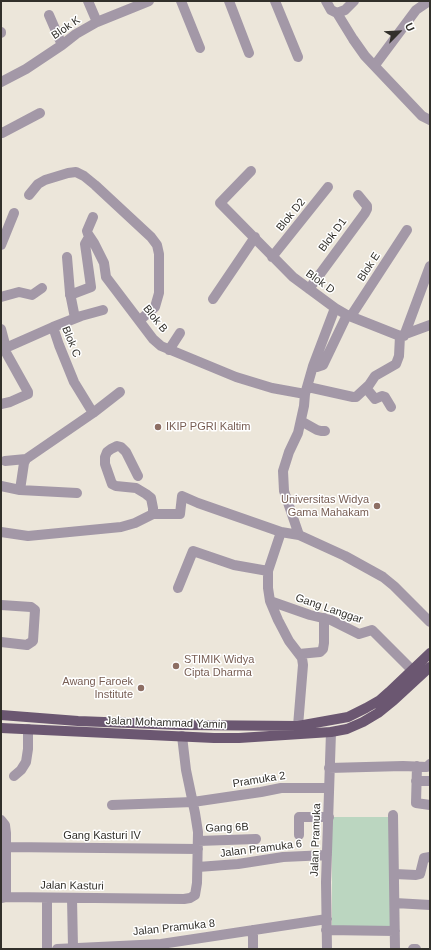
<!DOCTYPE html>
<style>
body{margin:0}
#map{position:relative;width:431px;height:950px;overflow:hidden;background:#ece6da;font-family:Helvetica,sans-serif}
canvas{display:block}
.frame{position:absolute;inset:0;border:2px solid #32302b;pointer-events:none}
.north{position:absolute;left:379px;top:12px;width:40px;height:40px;-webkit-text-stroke:3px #fff;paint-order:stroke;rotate:66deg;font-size:11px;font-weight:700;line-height:16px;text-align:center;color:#32302b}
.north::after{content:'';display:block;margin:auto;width:14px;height:18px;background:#32302b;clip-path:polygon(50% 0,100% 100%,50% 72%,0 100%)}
</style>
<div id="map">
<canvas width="431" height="950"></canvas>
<div class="frame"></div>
<div class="north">U</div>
</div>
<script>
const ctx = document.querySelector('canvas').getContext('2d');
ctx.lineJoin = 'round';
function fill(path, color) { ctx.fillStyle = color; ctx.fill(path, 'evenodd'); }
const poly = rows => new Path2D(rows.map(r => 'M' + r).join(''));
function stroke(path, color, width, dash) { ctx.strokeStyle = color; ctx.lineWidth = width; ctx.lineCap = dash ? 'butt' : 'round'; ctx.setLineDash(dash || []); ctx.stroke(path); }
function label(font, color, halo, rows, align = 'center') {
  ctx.font = font + ' Helvetica,sans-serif'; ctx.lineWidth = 3; ctx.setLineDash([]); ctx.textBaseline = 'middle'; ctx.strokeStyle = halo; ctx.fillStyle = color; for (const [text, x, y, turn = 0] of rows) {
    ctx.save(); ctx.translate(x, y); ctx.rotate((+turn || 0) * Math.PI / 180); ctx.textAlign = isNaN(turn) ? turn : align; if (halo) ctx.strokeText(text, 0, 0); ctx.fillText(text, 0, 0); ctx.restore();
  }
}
fill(poly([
 [332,817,391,817,391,931,332,934]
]), '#bbd6c0');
stroke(poly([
 [88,1,97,22],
 [181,1,200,48],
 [229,1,249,53],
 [275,1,298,57],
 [326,1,331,10,337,13,353,39,365,56,422,116,430,120],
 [337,13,345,10,354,1],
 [49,15,62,45],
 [1,32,1,33],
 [375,65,416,10,429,1],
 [1,82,26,69,62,45,76,34,97,22,149,1],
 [1,132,2,133,40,113],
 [251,171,220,203,293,277,335,308,347,315,400,336,430,325],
 [29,195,38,184,45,180,68,173,76,172,84,176,95,185,151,237,157,245,159,254,159,293,155,307,140,320],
 [93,217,87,231,88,234,94,243,104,263,106,277,153,339,161,346,236,377,272,388,305,394],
 [1,245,14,213],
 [67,257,70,293,75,318],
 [272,257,328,187],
 [309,289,365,213,367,209,367,206,358,195],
 [70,295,91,287,85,244,89,237],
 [1,297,19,292,32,295,42,288],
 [213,299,255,237],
 [351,316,407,230],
 [53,327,81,316,103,310],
 [1,329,6,348],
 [404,336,430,266],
 [1,350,53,327,59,345,74,382,93,413],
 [169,350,180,333],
 [313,366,317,367,323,365,347,315],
 [308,387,353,397,356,397,369,385,375,376,396,364,399,356,400,336],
 [366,388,375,399,382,396,385,397,391,407],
 [1,404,10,402,28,394,28,392,4,349],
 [301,421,317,430,321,431,325,431],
 [5,461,26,459],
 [138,476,126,452,121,447,117,446,111,449,107,452,105,457,105,464,112,484,116,486,136,488,146,494,151,498,153,508,153,514],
 [1,486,20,490,24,463,26,459,93,413,120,392],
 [20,490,77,493],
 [1,532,28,536,121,527,135,523,153,514,180,514,182,496,198,503,281,532,299,535,345,556,383,577,394,586,430,622],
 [281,532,268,571,268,588,270,601,278,620,289,641,302,658,303,665,298,726],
 [299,535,284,491,283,471,289,452,298,433,304,406,305,394,313,366,335,308],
 [178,588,193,551,234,565,268,571],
 [270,601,310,615,331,620,359,634,372,630,412,670],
 [1,605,31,607,35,610,33,641,27,645,1,642],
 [299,654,320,652,323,649,324,643,324,618],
 [417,766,416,803,430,805],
 [329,768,403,766,427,767,430,764],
 [14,776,21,770,26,762,28,749,28,729],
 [416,781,430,781],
 [112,805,193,802,261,792,281,788,329,788],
 [393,815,395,949],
 [1,820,5,825,6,833,6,897],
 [299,835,299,817,329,817],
 [198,841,256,839],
 [6,847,198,849],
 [198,867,238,864,283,857,327,855],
 [395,874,416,875,420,874,424,858,430,857],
 [1,898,6,897,184,899,190,898,195,895,197,883,198,832,195,813,186,770,182,736],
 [47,898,47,949],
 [72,898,73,948],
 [395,903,430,905],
 [253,930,253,949],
 [326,930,395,931],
 [57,949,161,944,327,919],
 [327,949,326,882,331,732],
 [413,949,416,949]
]), '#a398a7', 10);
stroke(poly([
 [1,715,78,721,182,725,298,726,348,717,366,708,380,700,389,692,430,653],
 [1,728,214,738,239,738,331,732,347,729,363,722,378,713,394,700,430,667]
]), '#6b5771', 10);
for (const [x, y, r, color] of [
 [158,427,4,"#8d6e63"],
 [377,506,4,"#8d6e63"],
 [176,666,4,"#8d6e63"],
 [141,688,4,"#8d6e63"]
]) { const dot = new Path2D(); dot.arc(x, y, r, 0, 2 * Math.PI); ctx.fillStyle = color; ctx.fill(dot); stroke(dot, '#fff', 1.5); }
label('11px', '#32302b', '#fff', [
 ["Blok K",66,28,-34],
 ["Blok D2",291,215,-51],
 ["Blok D1",333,235,-53],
 ["Blok E",369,267,-57],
 ["Blok D",320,282,36],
 ["Blok B",155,319,51],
 ["Blok C",71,342,68],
 ["Gang Langgar",329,609,19],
 ["Jalan Mohammad Yamin",166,723,2],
 ["Pramuka 2",259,780,-9],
 ["Gang 6B",227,828,-2],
 ["Gang Kasturi IV",102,836],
 ["Jalan Pramuka",316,840,-88],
 ["Jalan Pramuka 6",261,849,-7],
 ["Jalan Kasturi",72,886,1],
 ["Jalan Pramuka 8",174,928,-6]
]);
label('11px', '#785e54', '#fff', [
 ["IKIP PGRI Kaltim",166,427],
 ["Universitas Widya",369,500,"right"],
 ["Gama Mahakam",369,513,"right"],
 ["STIMIK Widya",184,660],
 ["Cipta Dharma",184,673],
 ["Awang Faroek",133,682,"right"],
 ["Institute",133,695,"right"]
], 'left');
</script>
